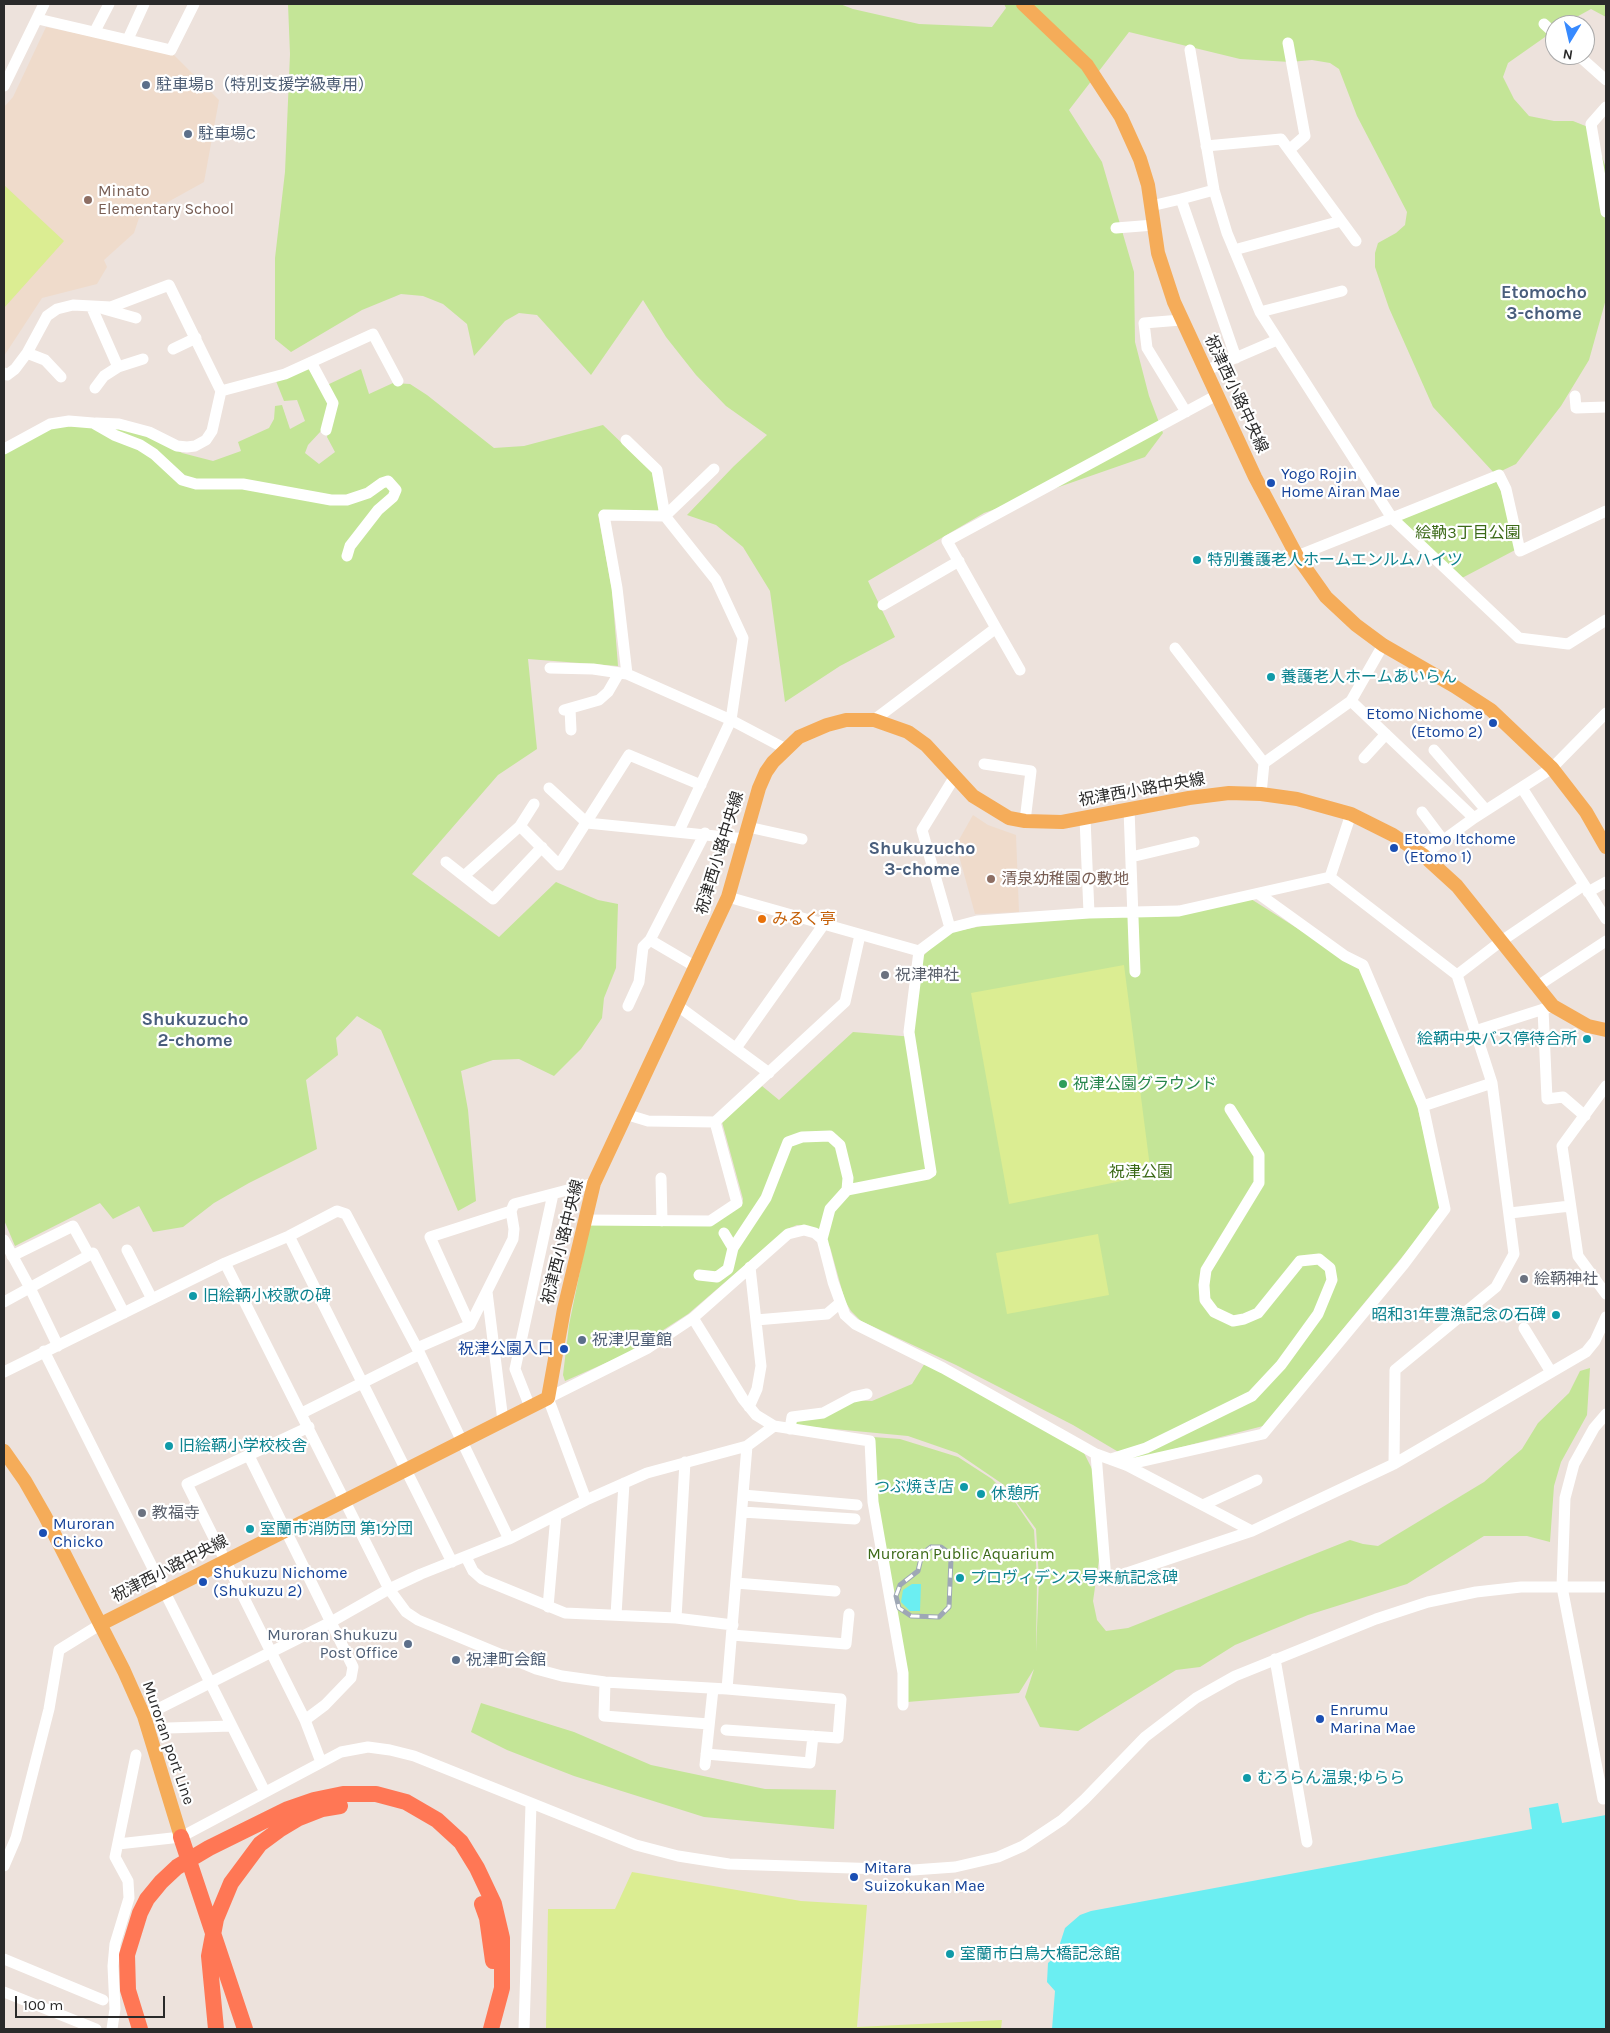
<!DOCTYPE html>
<meta charset="utf-8">
<style>
body{margin:0}
#map{position:relative;width:1610px;height:2033px;overflow:hidden;background:#ede2dc;font-family:Karla,sans-serif}
canvas{display:block}
.frame{position:absolute;inset:0;border:5px solid #2a2a2a;pointer-events:none}
.north{position:absolute;left:1545px;top:15px;width:50px;height:50px;box-sizing:border-box;background:#fff;border:1px solid #aaa;border-radius:50%;rotate:189deg;font-size:14px;font-weight:700;line-height:20px;text-align:center;color:#2a2a2a}
.north::after{content:'';display:block;margin:auto;width:18px;height:22px;background:#378aff;clip-path:polygon(50% 0,100% 100%,50% 72%,0 100%)}
.scale{position:absolute;left:15px;top:1996px;width:150px;height:22px;box-sizing:border-box;border:2px solid #2a2a2a;border-top:0;padding-left:6px;font-size:15px;line-height:18px;white-space:nowrap;color:#2a2a2a;-webkit-text-stroke:4px #fff;paint-order:stroke}
</style>
<div id="map">
<canvas width="1610" height="2033"></canvas>
<div class="frame"></div>
<div class="north">N</div>
<div class="scale">100 m</div>
</div>
<script>
const ctx = document.querySelector('canvas').getContext('2d');
ctx.lineJoin = 'round';
function fill(path, color) { ctx.fillStyle = color; ctx.fill(path, 'evenodd'); }
const poly = rows => new Path2D(rows.map(r => 'M' + r).join(''));
function stroke(path, color, width, dash) { ctx.strokeStyle = color; ctx.lineWidth = width; ctx.lineCap = dash ? 'butt' : 'round'; ctx.setLineDash(dash || []); ctx.stroke(path); }
function label(font, color, halo, rows, align = 'center') {
  ctx.font = font + ' Karla,"Noto Sans JP",sans-serif'; ctx.lineWidth = 4.5; ctx.setLineDash([]); ctx.textBaseline = 'middle'; ctx.strokeStyle = halo; ctx.fillStyle = color; for (const [text, x, y, turn = 0] of rows) {
    ctx.save(); ctx.translate(x, y); ctx.rotate((+turn || 0) * Math.PI / 180); ctx.textAlign = isNaN(turn) ? turn : align; if (halo) ctx.strokeText(text, 0, 0); ctx.fillText(text, 0, 0); ctx.restore();
  }
}
fill(poly([
 [46,27,172,53,219,100,204,182,139,218,134,233,104,260,107,267,97,284,42,298,4,356,4,107,13,97],
 [973,815,988,825,1016,835,1019,912,975,914,956,845]
]), '#efdbcb');
fill(poly([
 [288,4,840,4,853,9,919,24,992,27,1006,8,1004,4,1606,4,1606,17,1591,9,1562,25,1555,25,1555,30,1508,63,1503,77,1514,99,1529,116,1554,121,1573,121,1588,127,1596,140,1606,168,1606,299,1589,360,1561,406,1516,464,1495,474,1433,407,1389,308,1375,267,1375,253,1378,243,1396,233,1405,225,1407,212,1357,116,1339,69,1330,63,1312,60,1290,62,1240,59,1129,32,1069,110,1102,162,1134,272,1135,342,1149,396,1163,433,1145,457,984,513,868,581,895,637,840,666,785,702,770,591,743,547,716,525,687,515,733,467,767,435,726,406,696,375,666,337,643,300,591,375,537,315,519,313,505,321,474,356,467,324,443,304,423,296,401,294,362,310,291,352,275,339,275,258,285,172,290,54],
 [310,365,330,402,321,431,308,445,305,453,319,464,335,452,327,437,336,404,327,385,361,369,369,394,393,383,410,384,427,395,494,448,524,446,603,425,652,472,660,513,598,514,612,590,618,666,528,659,537,749,498,775,412,874,499,937,556,882,598,900,618,904,616,968,604,998,602,1018,581,1049,554,1076,519,1059,493,1060,461,1071,468,1110,476,1201,458,1211,381,1030,357,1016,336,1038,338,1055,306,1080,317,1149,249,1183,214,1203,183,1227,153,1232,139,1206,113,1219,100,1203,15,1246,4,1220,4,452,50,426,119,427,149,434,182,453,213,461,241,451,238,442,269,428,274,419,275,406,282,405,290,429,305,421,297,400,284,401,276,381],
 [1498,481,1517,549,1462,578,1400,519],
 [1251,899,1360,968,1415,1097,1441,1205,1435,1217,1263,1426,1132,1460,1073,1425,956,1365,861,1321,851,1311,845,1301,830,1247,809,1226,797,1225,787,1229,688,1314,626,1354,565,1381,563,1375,569,1325,590,1222,708,1224,742,1205,743,1199,722,1122,762,1086,779,1100,853,1032,914,1037,914,1012,923,956,937,942,952,932,982,926],
 [925,1363,1083,1451,1094,1473,1100,1553,1093,1601,1097,1620,1106,1631,1128,1628,1350,1540,1363,1544,1378,1546,1484,1482,1522,1449,1538,1423,1569,1393,1580,1371,1590,1368,1587,1415,1561,1462,1554,1486,1550,1542,1527,1536,1484,1536,1407,1584,1308,1615,1235,1645,1200,1667,1176,1670,1078,1731,1040,1727,1025,1697,1034,1669,1019,1693,907,1702,877,1500,873,1437,900,1439,958,1457,992,1479,1015,1502,1034,1530,1037,1580,1036,1652,1039,1579,1036,1529,1004,1485,957,1453,908,1436,792,1425,792,1419,848,1400,872,1401,912,1384],
 [481,1703,574,1732,651,1765,765,1789,836,1790,834,1829,704,1817,574,1776,507,1750,471,1732]
]), '#c4e597');
fill(poly([
 [4,185,64,241,4,308],
 [1124,965,1151,1175,1009,1204,971,993],
 [1098,1234,1109,1295,1007,1314,996,1253],
 [632,1872,801,1901,867,1905,857,2027,1002,2020,1001,2029,546,2029,548,1909,615,1909]
]), '#dbed92');
fill(poly([
 [912,1584,921,1584,920,1611,910,1611,901,1602,903,1590],
 [1558,1803,1562,1823,1606,1815,1606,2029,1052,2029,1055,1991,1047,1982,1048,1963,1056,1956,1065,1928,1080,1915,1091,1911,1532,1829,1529,1808]
]), '#6beef2');
stroke(poly([
 [38,19,171,50,194,4],
 [1544,24,1555,34],
 [95,31,109,4],
 [128,39,144,4],
 [1288,43,1305,136,1289,150],
 [1190,50,1214,190,1227,233,1260,312,1392,518,1499,475,1506,489,1520,551,1606,511],
 [1578,55,1606,80],
 [4,86,44,4],
 [1606,107,1591,124,1606,212],
 [1206,146,1281,139,1356,241],
 [1214,190,1181,199,1236,358],
 [1151,206,1181,199],
 [1116,228,1154,225],
 [1234,250,1341,221],
 [92,308,118,367],
 [104,309,136,318],
 [1260,312,1342,291],
 [1181,320,1144,323,1147,348,1186,412],
 [173,349,196,338],
 [27,353,45,360,61,377],
 [311,362,333,403,326,430],
 [1205,371,1277,340],
 [4,373,7,375,15,369,27,353,47,316,57,309,73,305,111,307,169,285,221,391,212,431,206,440,195,446,187,447,177,446,149,432,119,424,96,423],
 [95,388,104,376,118,367,143,359],
 [221,391,285,374,373,334,398,381],
 [1575,396,1576,408,1606,407],
 [626,440,657,470,665,516,716,580,743,638,731,720,679,831],
 [4,449,50,424,69,421,93,423,114,435,140,445,154,454,182,480,196,484,243,484,331,500,347,500,368,493,382,483,388,481,396,490,393,497,378,510,350,546,347,556],
 [1297,556,1392,518,1519,638,1568,644,1606,620],
 [883,605,959,561],
 [996,628,1020,670],
 [1175,648,1264,763],
 [550,668,593,669,627,674,731,720,786,749],
 [627,674,617,588,604,515,665,516,714,469],
 [1351,701,1474,818],
 [570,709,571,730],
 [564,710,599,700,608,692,619,673],
 [874,720,996,628,947,541,1217,395],
 [1434,750,1486,810],
 [1364,758,1386,734],
 [984,764,1031,771,1025,821],
 [549,788,587,823,745,839],
 [1522,788,1606,919],
 [1261,794,1264,763,1351,701,1383,645],
 [1129,809,1135,972],
 [1422,812,1443,840],
 [1351,814,1330,877,1457,975,1492,1083,1514,1254,1496,1287,1395,1370,1394,1464],
 [1085,818,1089,913],
 [520,826,559,865,629,755,701,785],
 [748,827,802,839],
 [1423,855,1474,818,1552,768,1606,713],
 [1131,857,1194,842],
 [446,862,493,899,542,847],
 [465,875,520,826,534,804],
 [1588,892,1606,882],
 [728,897,919,951],
 [950,928,922,830,954,778],
 [650,940,696,967],
 [1457,975,1500,942,1584,885],
 [1536,987,1606,941],
 [628,1006,639,982,643,947,650,940,705,833],
 [678,1006,769,1073],
 [1543,1009,1547,1099,1563,1097,1585,1116],
 [1475,1031,1550,1007],
 [736,1048,824,924],
 [1606,1086,1562,1146,1578,1256,1606,1294],
 [1423,1106,1492,1083],
 [625,1114,648,1121,715,1122,845,1002,860,935],
 [661,1178,662,1221],
 [847,1190,928,1174,931,1172,909,1032,919,951,950,928,977,921,1089,913,1179,911,1330,877],
 [1510,1213,1570,1206],
 [584,1220,710,1221,737,1203,715,1122],
 [724,1233,733,1248],
 [289,1236,452,1562],
 [4,1240,30,1288,58,1346],
 [127,1250,152,1299],
 [12,1256,73,1226,89,1255],
 [225,1263,389,1589,406,1612,418,1620,536,1669,562,1676,605,1682,727,1689,747,1446],
 [699,1275,717,1277,728,1269,733,1248,766,1198,788,1142,802,1137,830,1136,840,1145,848,1178,847,1190,830,1209,822,1239],
 [487,1292,503,1421],
 [4,1302,93,1253,124,1313],
 [693,1318,743,1399,756,1415,774,1426,870,1441,873,1502,903,1673,903,1705],
 [756,1320,827,1314,840,1303],
 [470,1325,430,1237,511,1211],
 [1524,1328,1551,1372],
 [417,1348,470,1325,513,1239,514,1229,511,1211,514,1204,594,1183],
 [44,1351,265,1792],
 [4,1372,225,1263,289,1236,337,1211,346,1214,417,1348,509,1539],
 [530,1407,515,1369,553,1194],
 [749,1407,757,1389,761,1366,750,1267],
 [302,1413,420,1354],
 [309,1427,187,1484,305,1720,321,1762],
 [790,1429,792,1417,823,1413,853,1397,867,1394],
 [1096,1454,1106,1580,1252,1531,1394,1464,1586,1352,1595,1341,1606,1317],
 [249,1456,353,1667,351,1678,325,1705,305,1720],
 [1111,1459,1146,1448,1252,1396,1281,1365,1318,1314,1332,1280,1330,1268,1319,1259,1300,1261,1258,1313,1244,1319,1233,1321,1214,1312,1205,1300,1204,1285,1206,1270,1259,1183,1259,1155,1230,1109],
 [1126,1465,1263,1434,1404,1264,1445,1209,1423,1106,1363,965,1345,956,1259,894],
 [743,1495,857,1505],
 [586,1500,548,1398,648,1348,693,1318,788,1234,804,1230,815,1233,822,1239,833,1282,845,1315,855,1324,943,1368,1096,1454,1126,1465,1252,1531],
 [1203,1505,1257,1480],
 [742,1512,855,1519],
 [466,1557,473,1571,482,1579,565,1613,676,1618,733,1625],
 [736,1583,835,1591],
 [548,1607,556,1515],
 [616,1615,624,1483],
 [676,1618,685,1462],
 [732,1635,846,1644,849,1614],
 [1275,1659,1307,1842],
 [605,1682,604,1716,709,1724],
 [144,1716,331,1622,389,1589,421,1574,509,1539,586,1500,647,1473,747,1446,774,1426],
 [168,1728,231,1726],
 [726,1730,838,1738,841,1699,727,1689],
 [706,1754,810,1763,813,1736],
 [705,1765,713,1689],
 [1603,1799,1562,1587,1565,1498,1574,1464,1594,1428,1606,1414],
 [118,1844,181,1837,341,1752,368,1747,390,1750,414,1756,636,1845,678,1856,729,1864,913,1870,955,1867,998,1857,1023,1846,1062,1820,1085,1799,1145,1737,1196,1698,1235,1676,1376,1619,1428,1602,1476,1592,1521,1587,1606,1587],
 [4,1866,16,1838,49,1709,59,1650,101,1624],
 [4,1959,103,2000],
 [4,1992,96,2029],
 [112,2029,115,2009,113,1966,115,1944,129,1898,128,1881,115,1857,136,1755],
 [524,2029,531,1804]
]), '#fff', 11);
stroke(poly([
 [1023,4,1087,65,1121,117,1140,159,1148,185,1158,253,1174,302,1255,477,1297,556,1326,597,1356,625,1383,645,1454,686,1491,710,1552,768,1586,812,1606,847],
 [4,1451,25,1481,45,1516,124,1671,144,1716,181,1837],
 [101,1624,548,1398,564,1309,594,1183,728,897,759,788,766,772,773,762,799,737,827,725,846,720,874,720,908,732,926,745,973,796,1009,818,1025,821,1062,822,1189,798,1229,793,1261,794,1297,799,1351,814,1393,835,1423,855,1457,886,1553,1006,1588,1026,1606,1030]
]), '#f5ac59', 14);
stroke(poly([
 [181,1837,245,2029],
 [482,1904,487,1918,493,1961],
 [140,2029,128,1990,127,1955,140,1913,147,1899,161,1882,177,1867,209,1848,288,1809,314,1800,343,1794,376,1794,406,1802,437,1820,461,1842,477,1868,494,1904,502,1938,502,1988,491,2029],
 [216,2029,209,1956,216,1919,231,1883,260,1844,279,1830,299,1818,322,1809,340,1806]
]), '#f75', 16);
const rail = poly([
 [931,1547,941,1547,949,1553,951,1559,949,1607,939,1617,911,1616,899,1608,896,1596,900,1585,918,1571,922,1554,931,1547]
]);
stroke(rail, '#9ea7b5', 5);
stroke(rail, '#fff', 3, [9]);
for (const [x, y, r, color] of [
 [146,85,5,"#5c6f8a"],
 [188,134,5,"#5c6f8a"],
 [88,200,5,"#8d6e63"],
 [1271,483,5,"#1a4fb4"],
 [1197,560,5,"#0f9aa8"],
 [1271,677,5,"#0f9aa8"],
 [1493,723,5,"#1a4fb4"],
 [1394,848,5,"#1a4fb4"],
 [991,879,5,"#8d6e63"],
 [762,919,5,"#e8710a"],
 [885,975,5,"#6b7280"],
 [1587,1039,5,"#0f9aa8"],
 [1063,1084,5,"#2e9e5b"],
 [1524,1279,5,"#6b7280"],
 [193,1296,5,"#0f9aa8"],
 [1556,1315,5,"#0f9aa8"],
 [582,1340,5,"#5c6f8a"],
 [564,1349,5,"#1a4fb4"],
 [169,1446,5,"#0f9aa8"],
 [964,1487,5,"#0f9aa8"],
 [981,1494,5,"#0f9aa8"],
 [142,1513,5,"#6b7280"],
 [250,1529,5,"#0f9aa8"],
 [43,1533,5,"#1a4fb4"],
 [960,1578,5,"#0f9aa8"],
 [203,1582,5,"#1a4fb4"],
 [408,1644,5,"#5c6f8a"],
 [456,1660,5,"#5c6f8a"],
 [1320,1719,5,"#1a4fb4"],
 [1247,1778,5,"#0f9aa8"],
 [854,1877,5,"#1a4fb4"],
 [950,1954,5,"#0f9aa8"]
]) { const dot = new Path2D(); dot.arc(x, y, r, 0, 2 * Math.PI); ctx.fillStyle = color; ctx.fill(dot); stroke(dot, '#fff', 2); }
label('16px', '#4e5e75', '#fff', [
 ["駐車場B（特別支援学級専用）",156,85],
 ["駐車場C",198,134],
 ["祝津児童館",592,1340],
 ["Muroran Shukuzu",398,1635,"right"],
 ["Post Office",398,1653,"right"],
 ["祝津町会館",466,1660]
], 'left');
label('16px', '#785e54', '#fff', [
 ["Minato",98,191],
 ["Elementary School",98,209],
 ["清泉幼稚園の敷地",1001,879]
], 'left');
label('16px', '#2a2a2a', '#fff', [
 ["祝津西小路中央線",1236,394,65],
 ["祝津西小路中央線",1142,790,-10],
 ["祝津西小路中央線",720,853,-73],
 ["祝津西小路中央線",563,1242,-76],
 ["祝津西小路中央線",170,1569,-27],
 ["Muroran port Line",168,1743,71]
]);
label('16px', '#164399', '#fff', [
 ["Yogo Rojin",1281,474],
 ["Home Airan Mae",1281,492],
 ["Etomo Nichome",1483,714,"right"],
 ["(Etomo 2)",1483,732,"right"],
 ["Etomo Itchome",1404,839],
 ["(Etomo 1)",1404,857],
 ["祝津公園入口",554,1349,"right"],
 ["Muroran",53,1524],
 ["Chicko",53,1542],
 ["Shukuzu Nichome",213,1573],
 ["(Shukuzu 2)",213,1591],
 ["Enrumu",1330,1710],
 ["Marina Mae",1330,1728],
 ["Mitara",864,1868],
 ["Suizokukan Mae",864,1886]
], 'left');
label('16px', '#3c6a18', '#fff', [
 ["絵靹3丁目公園",1468,533],
 ["祝津公園",1141,1172],
 ["Muroran Public Aquarium",961,1554]
]);
label('16px', '#0d838f', '#fff', [
 ["特別養護老人ホームエンルムハイツ",1207,560],
 ["養護老人ホームあいらん",1281,677],
 ["絵鞆中央バス停待合所",1577,1039,"right"],
 ["旧絵鞆小校歌の碑",203,1296],
 ["昭和31年豊漁記念の石碑",1546,1315,"right"],
 ["旧絵鞆小学校校舎",179,1446],
 ["つぶ焼き店",954,1487,"right"],
 ["休憩所",991,1494],
 ["室蘭市消防団 第1分団",260,1529],
 ["プロヴィデンス号来航記念碑",970,1578],
 ["むろらん温泉;ゆらら",1257,1778],
 ["室蘭市白鳥大橋記念館",960,1954]
], 'left');
label('16px', '#c56008', '#fff', [
 ["みるく亭",772,919]
], 'left');
label('16px', '#5b616d', '#fff', [
 ["祝津神社",895,975],
 ["絵鞆神社",1534,1279],
 ["教福寺",152,1513]
], 'left');
label('16px', '#27864d', '#fff', [
 ["祝津公園グラウンド",1073,1084]
], 'left');
label('bold 18px', '#495e7c', '#fff', [
 ["Etomocho",1544,293],
 ["3-chome",1544,314],
 ["Shukuzucho",922,849],
 ["3-chome",922,870],
 ["Shukuzucho",195,1020],
 ["2-chome",195,1041]
]);
</script>
